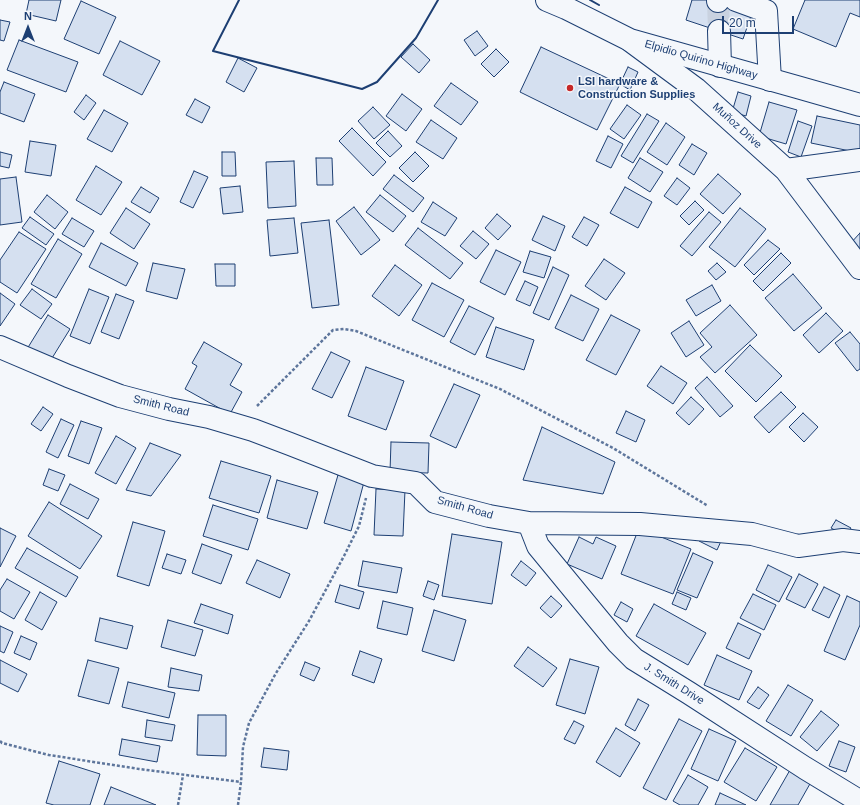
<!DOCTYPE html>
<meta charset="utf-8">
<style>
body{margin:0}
#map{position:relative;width:860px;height:805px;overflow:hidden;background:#f4f7fb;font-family:Arial,sans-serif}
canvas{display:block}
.north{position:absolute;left:8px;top:8px;width:40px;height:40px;-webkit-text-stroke:3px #f4f7fb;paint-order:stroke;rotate:0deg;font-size:11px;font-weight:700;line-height:16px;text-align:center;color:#1d3f73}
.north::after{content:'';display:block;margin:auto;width:14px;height:18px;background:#1d3f73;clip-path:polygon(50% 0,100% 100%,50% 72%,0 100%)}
.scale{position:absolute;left:722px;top:16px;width:72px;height:18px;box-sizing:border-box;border:2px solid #1d3f73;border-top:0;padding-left:5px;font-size:12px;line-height:14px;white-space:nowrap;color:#1d3f73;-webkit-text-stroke:3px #f4f7fb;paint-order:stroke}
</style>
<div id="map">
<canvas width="860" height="805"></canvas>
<div class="north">N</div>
<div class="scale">20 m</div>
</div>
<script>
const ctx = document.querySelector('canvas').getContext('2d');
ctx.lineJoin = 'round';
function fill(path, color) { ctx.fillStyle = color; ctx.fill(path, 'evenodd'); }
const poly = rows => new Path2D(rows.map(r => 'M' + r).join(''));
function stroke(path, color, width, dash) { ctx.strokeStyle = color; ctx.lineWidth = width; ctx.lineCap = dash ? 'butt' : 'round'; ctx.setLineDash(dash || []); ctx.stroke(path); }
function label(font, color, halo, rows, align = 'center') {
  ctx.font = font + ' Arial,sans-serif'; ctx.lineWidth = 3; ctx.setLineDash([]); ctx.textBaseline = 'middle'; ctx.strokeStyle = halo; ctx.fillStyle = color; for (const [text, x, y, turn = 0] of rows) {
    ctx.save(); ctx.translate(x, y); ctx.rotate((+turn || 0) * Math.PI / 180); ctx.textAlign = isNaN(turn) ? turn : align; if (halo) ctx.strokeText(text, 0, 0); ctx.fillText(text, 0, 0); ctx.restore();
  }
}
const building = poly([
 [29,0,61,0,56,21,26,14,29,0],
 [692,0,713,0,752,13,743,39,686,20,692,0],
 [805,0,860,0,860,17,850,13,836,47,793,29,805,0],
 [81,1,116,17,99,54,64,39,81,1],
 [0,20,10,22,4,41,0,40,0,20],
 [477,31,488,46,475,56,464,40,477,31],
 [19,40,78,62,66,92,7,70,19,40],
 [120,41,160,61,142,95,103,75,120,41],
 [413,44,430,60,419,73,401,57,413,44],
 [541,47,620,84,597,130,520,92,541,47],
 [496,49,509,62,494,77,481,64,496,49],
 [238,58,257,68,244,92,226,82,238,58],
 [628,67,638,72,630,90,620,84,628,67],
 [4,82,35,94,24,122,0,113,0,92,4,82],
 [451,83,478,102,461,125,434,106,451,83],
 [738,92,751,96,746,116,732,112,738,92],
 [402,94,422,109,406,131,386,116,402,94],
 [86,95,96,103,84,120,74,112,86,95],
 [195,99,210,107,202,123,186,115,195,99],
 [769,102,797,110,786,144,759,136,769,102],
 [627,105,641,115,624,139,610,129,627,105],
 [373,107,390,125,374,139,358,121,373,107],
 [104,110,128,123,112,152,87,139,104,110],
 [647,114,659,121,633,163,621,156,647,114],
 [817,116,860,125,860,153,811,143,817,116],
 [431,120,457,138,443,159,416,142,431,120],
 [798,121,812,126,801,157,788,152,798,121],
 [666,123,685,137,667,165,647,152,666,123],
 [352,128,386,162,373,176,339,141,352,128],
 [388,131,402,146,390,157,376,143,388,131],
 [608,136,623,144,611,168,596,161,608,136],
 [30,141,56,145,51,176,25,172,30,141],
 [692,144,707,153,694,175,679,165,692,144],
 [0,152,12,155,9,168,0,166,0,152],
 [222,152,235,152,236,176,222,176,222,152],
 [415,152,429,166,413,182,399,168,415,152],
 [316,158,332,158,333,185,317,185,316,158],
 [640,158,663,172,650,192,628,178,640,158],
 [294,161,296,206,268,208,266,162,294,161],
 [96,166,122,182,101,215,76,200,96,166],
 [194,171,208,177,193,208,180,202,194,171],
 [718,174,741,194,723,214,700,194,718,174],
 [394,175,424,198,413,212,383,189,394,175],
 [16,177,22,222,0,225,0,179,16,177],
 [677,178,690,188,677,205,664,196,677,178],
 [240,186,243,212,223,214,220,188,240,186],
 [141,187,159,198,150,213,131,202,141,187],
 [625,187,652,202,638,228,610,213,625,187],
 [47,195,68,212,55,229,34,212,47,195],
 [380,195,406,216,393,232,366,212,380,195],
 [695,201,704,210,689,225,680,216,695,201],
 [433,202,457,218,445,236,421,222,433,202],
 [354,207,380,240,361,255,336,221,354,207],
 [126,208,150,224,134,249,110,233,126,208],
 [740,208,766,229,735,267,709,247,740,208],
 [709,212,721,222,692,256,680,246,709,212],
 [497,214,511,226,498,240,485,228,497,214],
 [543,216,565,226,555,251,532,240,543,216],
 [30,217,54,234,46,245,22,228,30,217],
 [584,217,599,225,587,246,572,237,584,217],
 [72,218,94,231,84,247,62,234,72,218],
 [294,218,298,253,270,256,267,220,294,218],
 [329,220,339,305,312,308,301,223,329,220],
 [418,228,463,263,450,279,405,245,418,228],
 [473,231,489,244,476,259,460,246,473,231],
 [19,232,46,249,17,293,0,282,0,260,19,232],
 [860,233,860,256,849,245,860,233],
 [58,239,82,254,56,298,31,284,58,239],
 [768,240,780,249,754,275,744,265,768,240],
 [101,243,138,263,126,286,89,267,101,243],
 [496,250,521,262,505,295,480,282,496,250],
 [530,251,551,257,544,278,523,272,530,251],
 [781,253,791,263,763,291,753,281,781,253],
 [604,259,625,273,606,300,585,286,604,259],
 [153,263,185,269,177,299,146,291,153,263],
 [717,263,726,272,716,280,708,271,717,263],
 [215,264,235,264,235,286,216,286,215,264],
 [395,265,422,285,399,316,372,296,395,265],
 [553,267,569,275,549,320,533,313,553,267],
 [793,274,822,308,794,331,765,298,793,274],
 [525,281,538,287,530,306,516,300,525,281],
 [432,283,464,300,444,337,412,320,432,283],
 [712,285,721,301,696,316,686,300,712,285],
 [32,289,52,304,41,319,20,305,32,289],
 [89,289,109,297,90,344,70,336,89,289],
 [0,293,15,304,0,326,0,293],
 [116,294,134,301,119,339,101,332,116,294],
 [571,295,599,309,583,341,555,328,571,295],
 [730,305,757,335,715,373,700,357,712,347,700,333,730,305],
 [469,306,494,318,475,355,450,342,469,306],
 [826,313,843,331,819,353,803,335,826,313],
 [48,315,70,329,49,363,27,349,48,315],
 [611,315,640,330,616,375,586,360,611,315],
 [689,321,704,345,686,357,671,333,689,321],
 [496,327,534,340,524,370,486,357,496,327],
 [850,332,860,344,860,369,857,371,835,343,850,332],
 [204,342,242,364,230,385,242,392,230,414,185,389,197,366,192,363,204,342],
 [750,345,782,376,756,402,725,371,750,345],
 [331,352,350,361,332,398,312,389,331,352],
 [661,366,687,383,673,404,647,386,661,366],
 [366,367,404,381,386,430,348,416,366,367],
 [707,377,733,406,720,417,695,388,707,377],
 [454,384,480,395,456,448,430,436,454,384],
 [781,392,796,407,769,433,754,417,781,392],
 [691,397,704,409,689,425,676,413,691,397],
 [43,407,53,414,41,431,31,424,43,407],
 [626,411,645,420,636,442,616,433,626,411],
 [803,413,818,427,804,442,789,427,803,413],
 [61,419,74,425,58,458,46,452,61,419],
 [81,421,102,428,89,464,68,456,81,421],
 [542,427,615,462,603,494,523,480,542,427],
 [116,436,136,448,116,484,95,473,116,436],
 [391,442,429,443,428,473,390,472,391,442],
 [150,443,181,455,151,496,126,490,150,443],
 [221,461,271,476,259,513,209,498,221,461],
 [49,469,65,475,58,491,43,485,49,469],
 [338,475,364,482,351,531,324,523,338,475],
 [277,480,318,492,307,529,267,518,277,480],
 [70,484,99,499,88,519,60,504,70,484],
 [376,489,405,490,403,536,374,535,376,489],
 [49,502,102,536,80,569,28,536,49,502],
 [213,505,258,519,248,550,203,536,213,505],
 [836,520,851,528,846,536,831,528,836,520],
 [133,522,165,531,149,586,117,576,133,522],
 [0,528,16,536,0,567,0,528],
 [639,528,691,549,673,594,621,574,639,528],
 [705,530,722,539,717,550,699,541,705,530],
 [452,534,502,542,492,604,442,596,452,534],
 [579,537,593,544,596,537,616,546,602,579,567,564,579,537],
 [202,544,232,555,221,584,192,573,202,544],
 [27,548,78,577,66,597,15,568,27,548],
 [693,553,713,562,697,598,677,590,693,553],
 [167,554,186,560,181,574,162,568,167,554],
 [257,560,290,574,280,598,246,583,257,560],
 [363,561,402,568,397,593,358,586,363,561],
 [521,561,536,573,526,586,511,575,521,561],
 [768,565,792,577,779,602,756,590,768,565],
 [799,574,818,584,805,608,786,599,799,574],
 [7,579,30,592,14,619,0,611,0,590,7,579],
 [428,581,439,585,434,600,423,596,428,581],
 [340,585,364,592,359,609,335,602,340,585],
 [824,587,840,595,829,618,812,610,824,587],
 [40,592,57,602,42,630,25,620,40,592],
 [677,592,691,598,686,610,672,604,677,592],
 [753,594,776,605,764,630,740,618,753,594],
 [551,596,562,606,551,618,540,608,551,596],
 [847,596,860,602,860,625,845,660,824,651,847,596],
 [383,601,413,608,407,635,377,628,383,601],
 [621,602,633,609,627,622,614,615,621,602],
 [201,604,233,615,228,634,194,623,201,604],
 [654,604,706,633,688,665,636,636,654,604],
 [434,610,466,620,454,661,422,651,434,610],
 [100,618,133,626,127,649,95,641,100,618],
 [168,620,203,630,195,656,161,647,168,620],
 [738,623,761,634,749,659,726,648,738,623],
 [0,626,13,632,4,653,0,651,0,626],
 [21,636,37,643,30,660,14,653,21,636],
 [528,647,557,668,543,687,514,666,528,647],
 [360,651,382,659,374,683,352,675,360,651],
 [717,655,752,671,739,700,704,685,717,655],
 [570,659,599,667,585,714,556,705,570,659],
 [0,660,27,674,18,692,0,683,0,660],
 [88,660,119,668,109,704,78,696,88,660],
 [305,662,320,668,314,681,300,675,305,662],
 [171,668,202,675,199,691,168,687,171,668],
 [128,682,175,693,169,718,122,707,128,682],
 [788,685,813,700,791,736,766,721,788,685],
 [758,687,769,695,759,709,747,702,758,687],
 [638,699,649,705,635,731,625,725,638,699],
 [821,711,839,725,817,751,800,737,821,711],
 [198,715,226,715,226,756,197,755,198,715],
 [679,719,702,731,666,800,643,788,679,719],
 [147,720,175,725,172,741,145,737,147,720],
 [574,721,584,726,575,744,564,739,574,721],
 [616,728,640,743,620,777,596,762,616,728],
 [709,729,736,741,718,781,691,769,709,729],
 [122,739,160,746,157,762,119,755,122,739],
 [839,741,855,747,846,772,829,766,839,741],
 [264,748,289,751,287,770,261,767,264,748],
 [745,748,777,767,756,801,724,782,745,748],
 [59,761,100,774,90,805,54,805,46,803,59,761],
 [790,770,811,782,798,805,770,805,790,770],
 [688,775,708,787,698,805,680,805,673,801,688,775],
 [111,787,156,805,104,805,111,787],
 [720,793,746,805,715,805,720,793]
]);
fill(building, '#d5e0f0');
stroke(building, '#1d3f73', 1);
stroke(poly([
 [718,1,719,31]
]), '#c9d2e0', 22, [22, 11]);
const minor = poly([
 [718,0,718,1],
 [736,0,766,11,770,80],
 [719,31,720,66],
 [0,347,68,376,120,396,169,409,209,417,253,430,290,444,372,476,416,483,435,502,489,516,529,523,640,524,752,534,798,546,843,540,860,542],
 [529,523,538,546,594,614,618,643,634,659,689,693,805,768,856,799,860,800]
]);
const major = poly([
 [631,41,696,89,786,170,860,268],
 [786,170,860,160]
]);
const highway = poly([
 [547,0,566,8,630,40,797,87,860,105]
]);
stroke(minor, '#1d3f73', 24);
stroke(major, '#1d3f73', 24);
stroke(highway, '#1d3f73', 24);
stroke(poly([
 [257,406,333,330,344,329,356,331,500,389,613,448,708,506],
 [0,741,2,743,49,755,139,769,241,782],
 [178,805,183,775],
 [238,805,241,782,243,747,249,723,276,673,309,621,344,556,359,526,366,498]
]), '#5e769c', 2.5, [3, 2]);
stroke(minor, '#f4f7fb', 22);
stroke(major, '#f4f7fb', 22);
stroke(highway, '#f4f7fb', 22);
stroke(poly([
 [239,0,213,51,362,89,377,82,416,38,438,0],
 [590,0,599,5]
]), '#1d3f73', 2);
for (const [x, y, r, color] of [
 [570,88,4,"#c62828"]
]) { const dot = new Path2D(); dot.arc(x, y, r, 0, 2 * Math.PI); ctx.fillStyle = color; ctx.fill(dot); stroke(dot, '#f4f7fb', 1.5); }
label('11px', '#1d3f73', '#f4f7fb', [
 ["Elpidio Quirino Highway",701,60,16],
 ["Muñoz Drive",737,126,42],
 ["Smith Road",161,406,14],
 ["Smith Road",465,508,16],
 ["J. Smith Drive",674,684,32]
]);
label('bold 11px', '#1d3f73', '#f4f7fb', [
 ["LSI hardware &",578,82],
 ["Construction Supplies",578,95]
], 'left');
</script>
